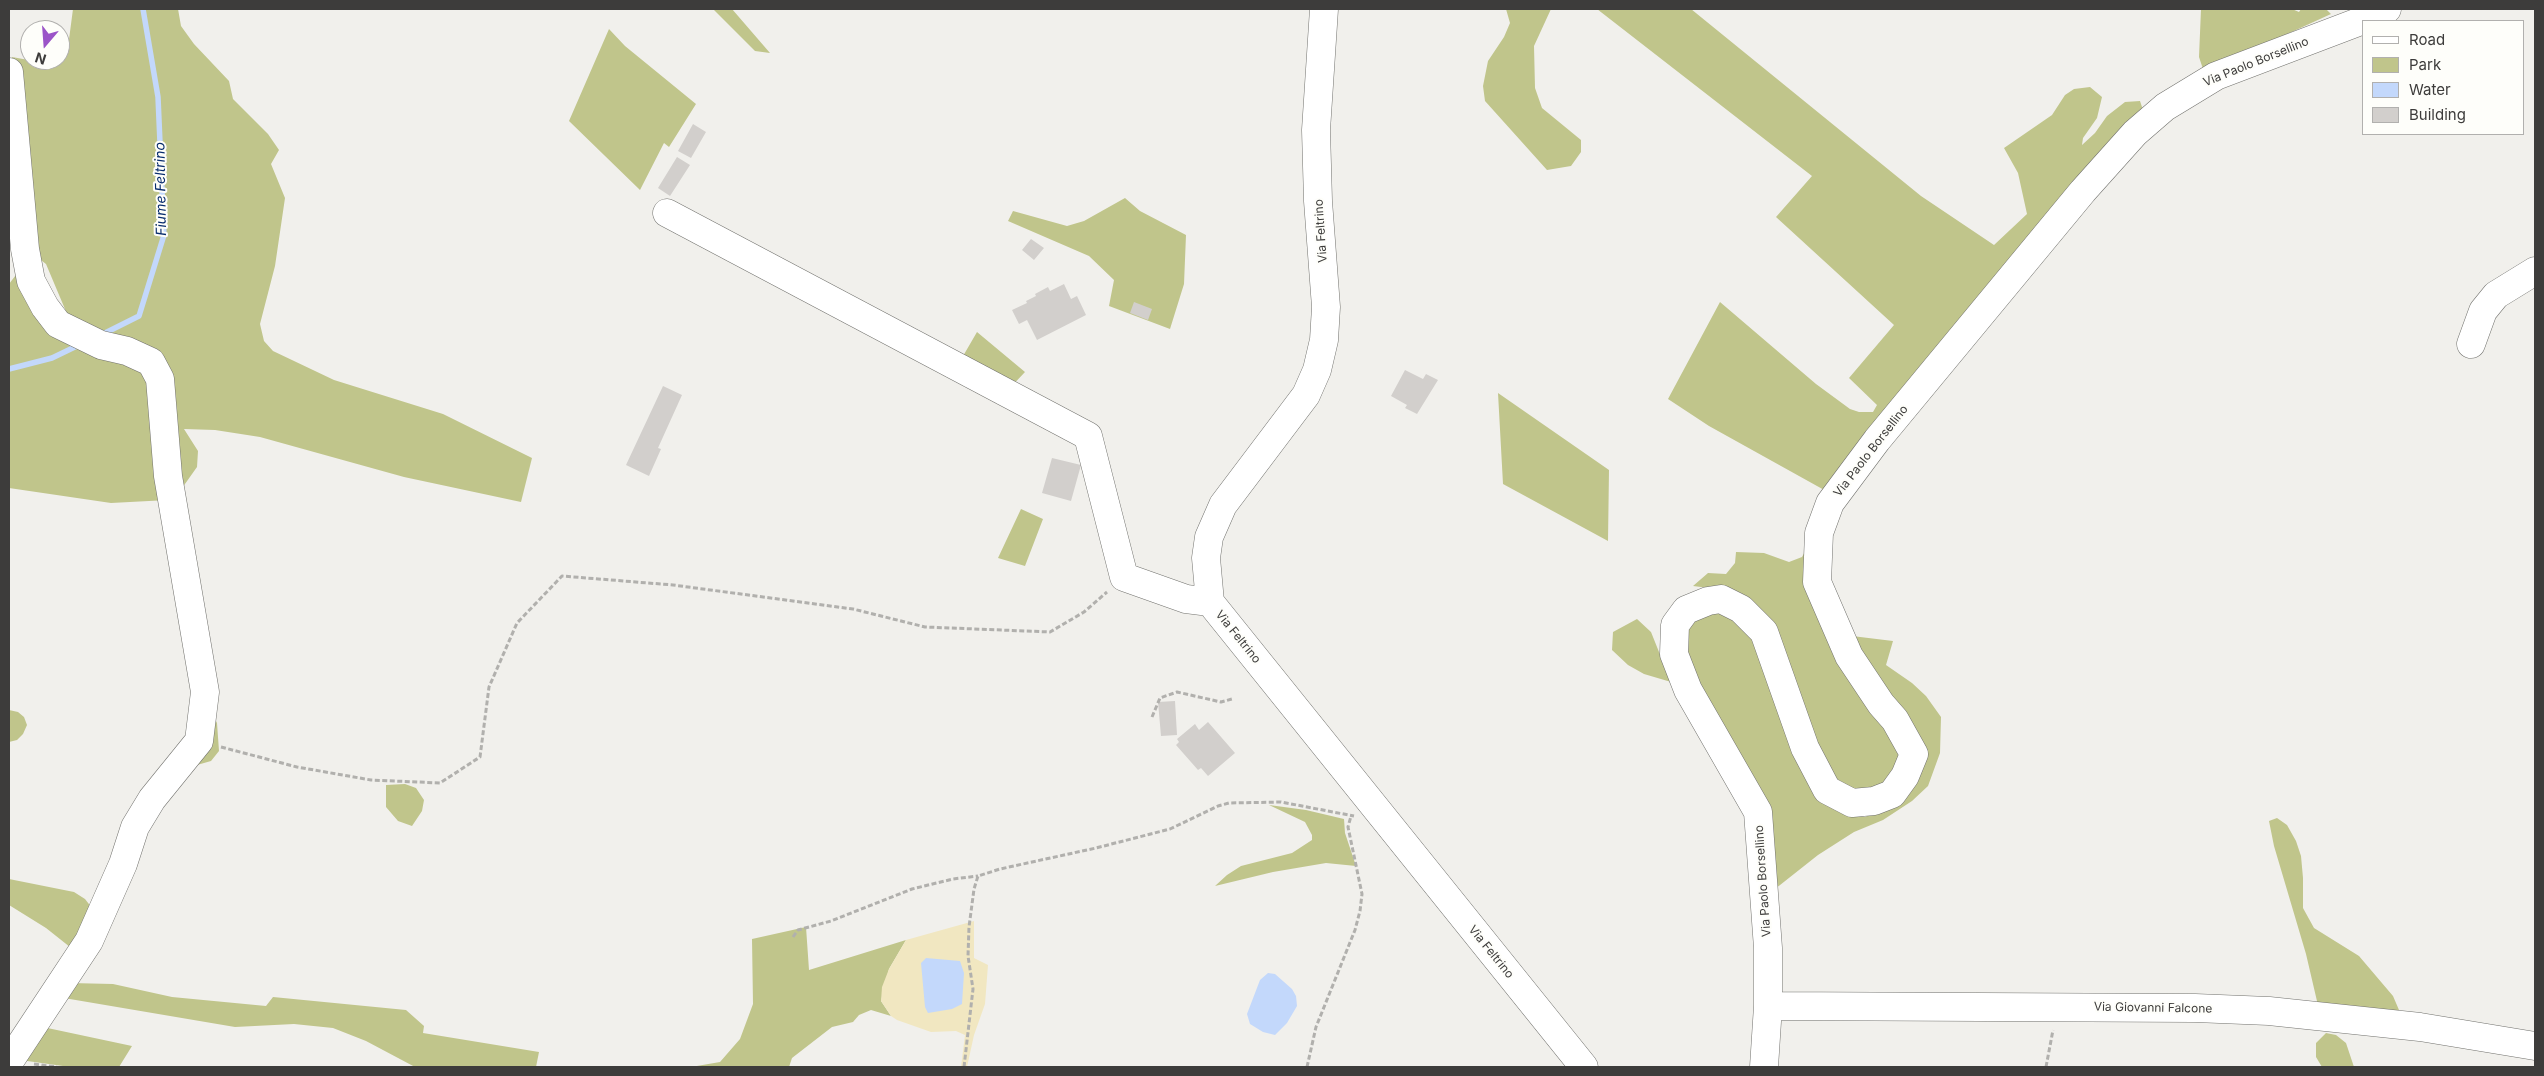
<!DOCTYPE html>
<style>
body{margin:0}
#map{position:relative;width:2544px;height:1076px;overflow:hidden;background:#f1f0ec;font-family:Inter,sans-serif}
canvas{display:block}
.frame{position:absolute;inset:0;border:10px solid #3d3c3b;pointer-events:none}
.legend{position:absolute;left:2362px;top:20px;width:162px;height:115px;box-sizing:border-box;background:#fefefa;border:1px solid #b1b0ae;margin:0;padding:6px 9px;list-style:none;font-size:15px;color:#3d3c3b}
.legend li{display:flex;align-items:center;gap:10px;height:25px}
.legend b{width:25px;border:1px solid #b1b0ae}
.north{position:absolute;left:20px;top:20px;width:50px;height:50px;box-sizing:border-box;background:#fefefa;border:1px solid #b1b0ae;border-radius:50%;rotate:198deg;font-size:14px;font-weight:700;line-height:20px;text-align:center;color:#3d3c3b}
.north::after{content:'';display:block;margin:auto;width:18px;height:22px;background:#9b54c8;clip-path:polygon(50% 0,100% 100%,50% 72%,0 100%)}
</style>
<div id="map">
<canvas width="2544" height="1076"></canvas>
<div class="frame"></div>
<ul class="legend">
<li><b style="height:6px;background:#fff"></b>Road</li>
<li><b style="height:14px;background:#c0c58b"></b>Park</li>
<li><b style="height:14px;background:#c3d8fb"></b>Water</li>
<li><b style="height:14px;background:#d2cfcc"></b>Building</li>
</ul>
<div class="north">N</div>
</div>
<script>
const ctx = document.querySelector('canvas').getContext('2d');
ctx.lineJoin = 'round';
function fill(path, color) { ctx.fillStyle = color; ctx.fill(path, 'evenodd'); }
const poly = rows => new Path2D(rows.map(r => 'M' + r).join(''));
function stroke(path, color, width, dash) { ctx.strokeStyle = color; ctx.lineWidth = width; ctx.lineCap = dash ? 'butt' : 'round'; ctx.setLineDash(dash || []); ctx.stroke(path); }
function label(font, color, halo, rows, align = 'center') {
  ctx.font = font + ' Inter,sans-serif'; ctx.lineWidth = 4; ctx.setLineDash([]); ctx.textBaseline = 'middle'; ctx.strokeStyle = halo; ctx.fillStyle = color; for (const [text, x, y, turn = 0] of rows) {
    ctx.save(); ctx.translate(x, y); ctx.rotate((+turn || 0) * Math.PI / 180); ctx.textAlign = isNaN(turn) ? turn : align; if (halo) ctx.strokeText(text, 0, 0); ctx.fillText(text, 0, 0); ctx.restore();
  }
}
fill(poly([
 [73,9,178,9,181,26,194,44,229,81,233,99,268,134,279,150,271,164,285,198,275,266,260,324,264,341,273,351,334,380,443,414,532,458,521,502,404,477,260,437,215,430,184,429,198,451,197,467,180,491,168,500,111,503,9,488,9,284,19,271,70,321,46,264,28,250,11,84,12,57,56,65,68,47],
 [713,9,732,9,770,53,755,51],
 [1506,9,1551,9,1534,46,1535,88,1542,108,1581,140,1581,152,1571,166,1547,170,1485,101,1483,86,1488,61,1504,37,1510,23],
 [1597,9,1691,9,1921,196,1994,245,2027,214,2018,173,2004,148,2052,115,2065,95,2074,89,2090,87,2102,97,2097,118,2083,138,2082,145,2095,133,2107,116,2125,102,2140,101,2143,110,1826,491,1709,426,1668,399,1720,302,1816,384,1850,409,1859,412,1873,412,1877,405,1849,378,1894,325,1776,217,1812,176],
 [2201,9,2292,9,2299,12,2301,9,2326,9,2331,14,2204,72,2199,57],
 [609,29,625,46,696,104,669,147,664,143,640,190,569,121],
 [1125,198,1140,211,1186,235,1184,284,1170,329,1109,306,1114,280,1089,256,1008,221,1013,211,1067,226,1084,221],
 [977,332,1025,372,1008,390,959,363],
 [1498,393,1609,470,1608,541,1503,484],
 [1021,509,1043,519,1025,566,998,558],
 [1807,548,1904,755,1887,781,1872,788,1852,792,1842,790,1725,590,1693,586,1708,573,1726,574,1735,563,1736,552,1764,553,1789,562,1802,557],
 [1713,609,1728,613,1754,635,1853,814,1865,817,1896,803,1916,768,1852,636,1893,641,1886,665,1912,683,1926,696,1941,717,1940,753,1928,786,1912,801,1883,820,1854,832,1818,855,1775,889,1685,664,1683,633,1690,620],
 [1637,619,1651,632,1671,682,1644,674,1628,665,1612,650,1613,632],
 [210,708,217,723,219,751,211,761,183,769],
 [9,710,18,712,24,717,27,725,23,734,17,740,9,742],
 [405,784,416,788,424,800,422,811,412,826,398,821,386,807,386,785],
 [1269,805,1306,810,1344,819,1345,833,1356,866,1326,863,1273,872,1215,886,1227,875,1241,866,1292,853,1312,840,1312,835,1305,822],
 [2277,818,2287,825,2296,841,2301,856,2303,878,2303,908,2314,928,2359,956,2393,996,2399,1010,2395,1019,2320,1014,2306,954,2274,846,2269,821],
 [9,879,74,892,85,899,92,908,75,951,46,928,9,905],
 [806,927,809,970,906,940,889,969,881,1001,891,1016,871,1010,859,1015,853,1022,832,1027,792,1058,789,1067,691,1067,720,1062,740,1039,753,1004,752,939],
 [70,983,113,984,172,997,266,1006,273,997,406,1010,424,1026,423,1033,539,1052,536,1067,415,1067,366,1041,333,1028,294,1024,235,1027,58,997],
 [38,1026,132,1046,119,1067,70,1067,13,1059],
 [2326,1033,2336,1035,2346,1043,2354,1067,2322,1067,2316,1057,2316,1043]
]), '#c0c58b');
fill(poly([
 [974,921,974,958,988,965,985,1004,974,1035,967,1067,961,1067,965,1035,956,1031,931,1032,897,1020,891,1016,881,1001,882,987,889,969,906,940]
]), '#f1e7c1');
fill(poly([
 [926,958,960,961,964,973,962,1004,952,1009,928,1013,925,1007,921,963],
 [1268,973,1275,974,1292,989,1296,996,1297,1006,1287,1023,1275,1035,1263,1032,1250,1024,1247,1014,1260,980]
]), '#c3d8fb');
stroke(poly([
 [101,335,139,316,164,235,158,97,143,9],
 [9,369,52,358,81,344]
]), '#c3d8fb', 5.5);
fill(poly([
 [693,124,706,132,691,158,678,151],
 [677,157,690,165,670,196,658,188],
 [1031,239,1044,248,1034,260,1022,250],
 [1064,284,1071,299,1077,296,1086,315,1037,340,1027,320,1019,324,1012,310,1027,303,1026,301,1036,296,1035,294,1048,287,1050,291],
 [1134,302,1152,309,1148,320,1130,313],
 [1405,370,1423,379,1426,374,1438,380,1417,414,1405,408,1407,405,1391,396],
 [663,386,682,395,658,448,661,449,649,476,626,465],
 [1052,458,1081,465,1071,501,1042,493],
 [1175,701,1177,735,1161,736,1158,702],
 [1208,722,1235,753,1208,776,1201,768,1198,770,1176,745,1179,742,1177,739,1195,724,1199,730]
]), '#d2cfcc');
const minor = poly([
 [1324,9,1316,130,1318,201,1326,307,1324,340,1317,370,1306,395,1223,505,1209,537,1206,558,1210,602,1584,1067],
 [9,72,25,249,31,281,45,307,58,324,101,345,127,351,151,362,160,379,168,476,205,692,199,741,152,799,135,827,123,864,89,941,9,1062],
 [667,213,1088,436,1124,577,1186,599,1210,602],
 [2471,344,2483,311,2496,295,2535,271],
 [1768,1006,2195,1008,2269,1011,2420,1027,2535,1046],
 [1764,1067,1768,1006,1768,948,1758,812,1688,690,1674,654,1675,625,1686,610,1708,601,1721,599,1741,609,1764,632,1805,748,1827,790,1852,803,1874,801,1892,794,1905,776,1914,754,1895,720,1881,704,1849,656,1817,582,1819,533,1830,503,1877,440,2083,191,2135,133,2165,107,2216,76,2382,13,2387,9]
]);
stroke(minor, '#72726e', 29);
stroke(poly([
 [1152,717,1160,698,1177,692,1221,702,1232,699],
 [221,747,297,767,371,780,440,783,480,757,489,687,517,623,562,576,673,585,853,609,925,627,1050,632,1084,612,1107,592],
 [793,937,798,930,831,921,912,889,953,879,978,876],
 [34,1064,57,1067],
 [964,1067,973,989,968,956,969,927,974,889,978,876,1000,869,1096,848,1170,829,1218,806,1229,803,1281,802,1354,816],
 [1307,1067,1316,1027,1355,930,1360,911,1362,894,1348,827,1351,816],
 [2046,1067,2053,1030]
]), '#b1b0ad', 3, [5, 2.5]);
stroke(minor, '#fff', 28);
label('12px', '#3d3c3b', '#fefefa', [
 ["Via Paolo Borsellino",2256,62,-22],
 ["Via Feltrino",1321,231,-94],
 ["Via Paolo Borsellino",1871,451,-52],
 ["Via Feltrino",1238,637,51],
 ["Via Paolo Borsellino",1763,881,-94],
 ["Via Feltrino",1491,952,51],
 ["Via Giovanni Falcone",2153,1008,1]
]);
label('italic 14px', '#072c6d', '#fefefa', [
 ["Fiume Feltrino",161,189,-91]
]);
</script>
